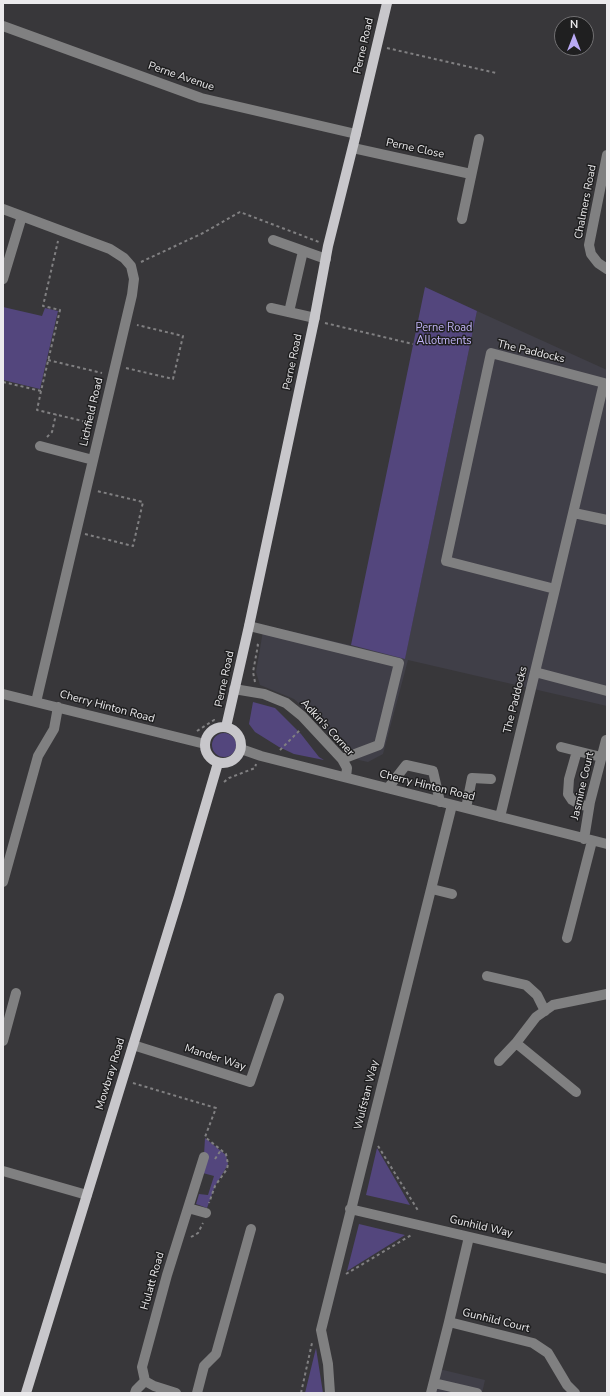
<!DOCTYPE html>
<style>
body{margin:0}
#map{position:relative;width:610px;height:1396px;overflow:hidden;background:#38373a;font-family:"Nunito Sans",sans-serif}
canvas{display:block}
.frame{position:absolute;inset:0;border:4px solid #ebeaec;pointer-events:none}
.north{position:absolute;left:554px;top:16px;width:40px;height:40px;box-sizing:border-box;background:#1f1f20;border:1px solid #717072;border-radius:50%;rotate:0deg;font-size:11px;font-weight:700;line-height:16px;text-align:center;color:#ebeaec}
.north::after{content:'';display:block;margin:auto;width:14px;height:18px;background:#baaaf6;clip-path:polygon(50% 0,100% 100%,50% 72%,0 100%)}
</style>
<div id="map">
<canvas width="610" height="1396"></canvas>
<div class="frame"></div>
<div class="north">N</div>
</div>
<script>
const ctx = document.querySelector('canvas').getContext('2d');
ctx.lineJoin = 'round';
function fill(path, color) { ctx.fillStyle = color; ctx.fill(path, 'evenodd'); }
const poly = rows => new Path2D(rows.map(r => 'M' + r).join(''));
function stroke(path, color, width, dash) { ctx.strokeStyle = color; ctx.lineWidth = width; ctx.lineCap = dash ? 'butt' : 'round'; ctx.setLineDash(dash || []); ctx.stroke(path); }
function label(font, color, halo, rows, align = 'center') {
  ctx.font = font + ' "Nunito Sans",sans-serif'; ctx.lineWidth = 3; ctx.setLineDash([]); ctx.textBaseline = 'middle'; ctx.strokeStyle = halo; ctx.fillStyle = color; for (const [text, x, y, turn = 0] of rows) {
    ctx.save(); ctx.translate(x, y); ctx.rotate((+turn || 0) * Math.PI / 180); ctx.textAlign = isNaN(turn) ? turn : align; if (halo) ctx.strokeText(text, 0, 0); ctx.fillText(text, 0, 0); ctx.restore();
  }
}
fill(poly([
 [477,311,607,370,607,706,408,660,383,754,368,762,359,760,294,699,260,685,256,672,264,625,405,658],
 [435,1368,485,1380,482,1393,429,1393]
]), '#403f48');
fill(poly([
 [425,287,477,311,405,659,351,645],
 [3,307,42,316,45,308,58,311,40,389,3,380],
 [253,702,275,708,301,734,319,757,324,760,294,754,279,747,255,732,249,724],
 '212 745a12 12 0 1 1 24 0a12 12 0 1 1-24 0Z',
 [205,1138,226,1155,228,1164,226,1168,215,1186,207,1208,196,1204,199,1194,208,1195,214,1176,199,1172,204,1155],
 [377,1148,410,1205,366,1195],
 [359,1224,405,1235,347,1271],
 [316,1348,323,1393,305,1393]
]), '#53467d');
stroke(poly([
 [387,48,496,73],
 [141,262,203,233,240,212,319,242],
 [325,323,413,344],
 [48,360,102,373],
 [126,368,173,379,183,336,137,325],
 [3,382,41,391,60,310,43,306,58,241],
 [41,391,37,410,91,423],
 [47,437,52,432,56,414],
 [85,534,133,546,143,502,97,491],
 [255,682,253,672,258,645,256,644],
 [197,731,214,720,217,721],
 [280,750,301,729],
 [224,782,229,778,255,768,256,764],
 [133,1083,216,1108,205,1137,226,1154,228,1164,227,1169,215,1186,209,1203],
 [378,1146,419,1212],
 [215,1159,221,1150],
 [191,1237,198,1233,203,1223],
 [346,1274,413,1234],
 [301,1393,312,1343]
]), '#818082', 2, [3, 3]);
stroke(poly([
 [3,26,201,98,356,134],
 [353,148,471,174],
 [607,155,589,245,591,254,598,263,607,269],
 [3,209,110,249,124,258,131,266,134,279,132,295,36,702],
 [462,219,479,139],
 [273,240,326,259],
 [3,279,22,216],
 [271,308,315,318],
 [289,312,303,251],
 [40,446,93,460],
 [574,513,607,520],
 [249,626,399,663,379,745,342,759],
 [535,672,607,691],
 [234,689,264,694,286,703,302,716,342,759,347,768,346,777],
 [3,694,205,744],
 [561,747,577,751],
 [241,749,261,756,607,844],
 [388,788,406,765,433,771,440,802],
 [589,807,579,804,572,800,568,794,569,779,577,751,601,757],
 [466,808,472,778,491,779],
 [500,817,555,589,604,383,491,353,446,561,555,589],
 [584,839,590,802,606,740],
 [3,882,38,756,54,729,58,707],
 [432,889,452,894],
 [567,938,592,841],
 [487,976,526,985,537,995,545,1011],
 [3,1041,16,993],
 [133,1045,250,1082,279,998],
 [499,1061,516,1043],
 [576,1092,516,1043,536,1017,553,1005,607,994],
 [3,1171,87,1195],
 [188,1208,206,1213],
 [350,1209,607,1269],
 [469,1237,449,1322,533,1343,548,1353,567,1385,575,1393],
 [434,1383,477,1393],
 [135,1393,136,1390,145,1381],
 [176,1393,154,1386,145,1381,142,1367,167,1275,204,1157],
 [197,1393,204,1366,216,1354,251,1229],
 [330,1393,328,1364,321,1330,452,805],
 [431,1393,449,1322]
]), '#808081', 10);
stroke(poly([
 '205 745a18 18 0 1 1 36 0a18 18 0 1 1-36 0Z',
 [226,727,249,626,314,321,328,246,356,134,387,3],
 [26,1393,179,896,218,763]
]), '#c8c7cb', 10);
label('11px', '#ebeaec', '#1f1f20', [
 ["Perne Road",364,46,-77],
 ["Perne Avenue",181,77,19],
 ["Perne Close",415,149,12],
 ["Chalmers Road",586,202,-79],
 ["The Paddocks",531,352,13],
 ["Perne Road",293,362,-78],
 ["Lichfield Road",92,412,-77],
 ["Perne Road",225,679,-78],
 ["The Paddocks",516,700,-76],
 ["Cherry Hinton Road",107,707,15],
 ["Adkin's Corner",327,728,47],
 ["Cherry Hinton Road",427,786,14],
 ["Jasmine Court",583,786,-77],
 ["Mander Way",215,1058,18],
 ["Mowbray Road",111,1074,-73],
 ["Wulfstan Way",367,1095,-76],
 ["Gunhild Way",481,1227,13],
 ["Hulatt Road",153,1281,-74],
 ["Gunhild Court",496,1321,14]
]);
label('11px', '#c0b3f5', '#1f1f20', [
 ["Perne Road",444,328],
 ["Allotments",444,341]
]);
</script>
